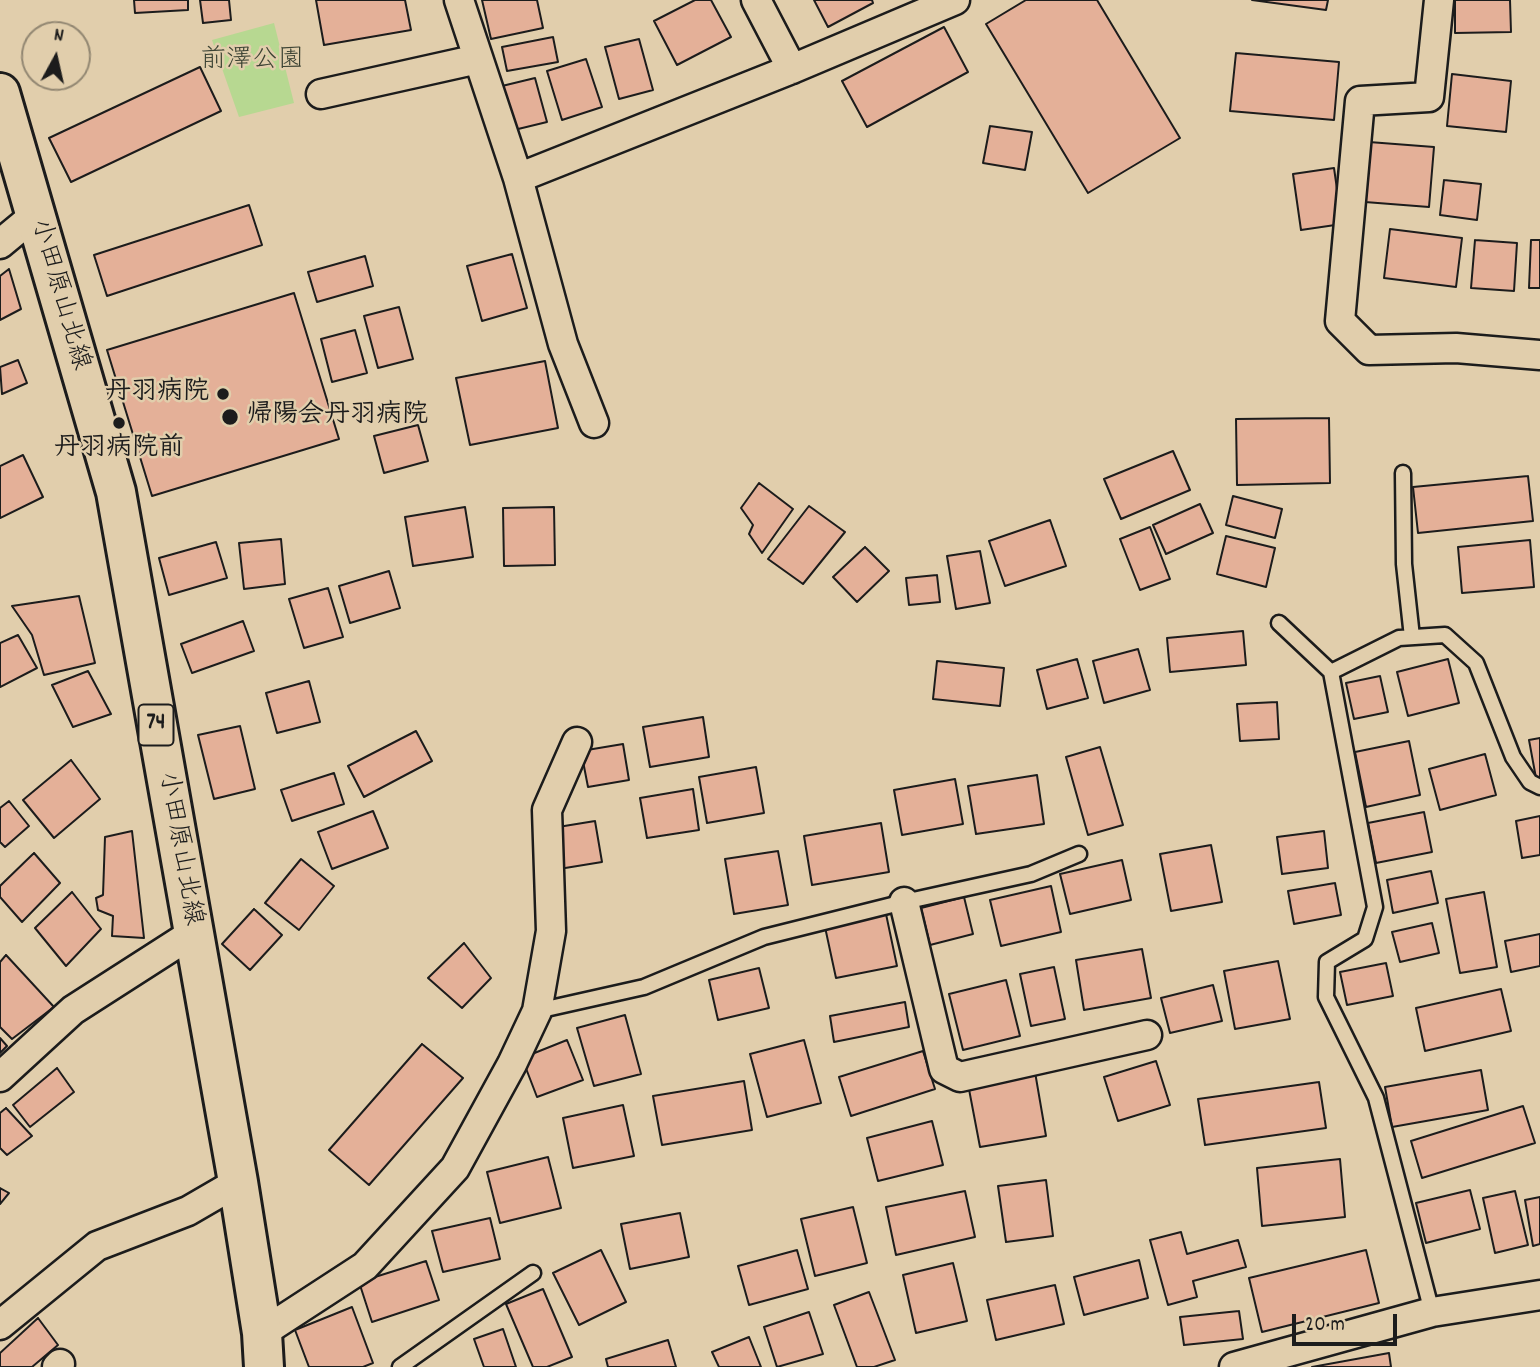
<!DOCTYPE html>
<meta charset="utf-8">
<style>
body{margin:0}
#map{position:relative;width:1540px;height:1367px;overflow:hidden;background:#e1ceac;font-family:Dekko,sans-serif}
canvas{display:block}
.north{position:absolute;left:21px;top:21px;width:70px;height:70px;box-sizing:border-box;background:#e1ceac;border:2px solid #928772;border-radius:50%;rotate:8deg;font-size:19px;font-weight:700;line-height:28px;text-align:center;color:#1c1c1c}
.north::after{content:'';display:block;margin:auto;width:24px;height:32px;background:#1c1c1c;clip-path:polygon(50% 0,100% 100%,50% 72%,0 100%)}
.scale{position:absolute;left:1292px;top:1314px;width:105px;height:32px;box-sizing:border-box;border:4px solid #1c1c1c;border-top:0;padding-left:9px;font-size:21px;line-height:24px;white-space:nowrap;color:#1c1c1c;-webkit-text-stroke:5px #e1ceac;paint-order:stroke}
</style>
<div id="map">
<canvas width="1540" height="1367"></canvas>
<div class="north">N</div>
<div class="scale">20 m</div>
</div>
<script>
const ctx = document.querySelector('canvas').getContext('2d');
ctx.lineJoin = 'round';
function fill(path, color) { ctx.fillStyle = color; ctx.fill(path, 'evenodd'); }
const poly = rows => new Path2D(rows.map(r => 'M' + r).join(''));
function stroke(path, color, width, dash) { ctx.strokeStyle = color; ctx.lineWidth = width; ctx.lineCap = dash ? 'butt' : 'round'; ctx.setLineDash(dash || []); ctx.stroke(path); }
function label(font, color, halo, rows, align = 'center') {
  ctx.font = font + ' Dekko,"Klee One",sans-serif'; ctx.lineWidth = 5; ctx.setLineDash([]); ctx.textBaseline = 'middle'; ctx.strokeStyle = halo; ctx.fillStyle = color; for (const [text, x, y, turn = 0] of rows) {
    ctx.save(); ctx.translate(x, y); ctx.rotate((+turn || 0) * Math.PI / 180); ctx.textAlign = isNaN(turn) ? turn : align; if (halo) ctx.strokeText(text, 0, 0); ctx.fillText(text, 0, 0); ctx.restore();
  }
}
fill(poly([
 [274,23,294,103,239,117,212,40]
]), '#b7d891');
const building = poly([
 [134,0,188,0,188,10,135,13,134,0],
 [200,0,229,0,231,20,203,23,200,0],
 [316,0,405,0,411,30,324,45,316,0],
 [482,0,537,0,543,28,491,39,482,0],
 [695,0,711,0,731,37,677,65,654,21,695,0],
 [814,0,872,0,873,3,828,27,814,0],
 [1026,0,1097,0,1180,138,1088,193,986,24,1026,0],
 [1252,0,1328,0,1326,10,1252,0],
 [1455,0,1510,0,1511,32,1455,33,1455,0],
 [944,27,968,72,867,127,842,81,944,27],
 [553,37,558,62,507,71,502,47,553,37],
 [639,39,653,90,619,99,605,47,639,39],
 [1236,53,1339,62,1334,120,1230,111,1236,53],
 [586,59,602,107,562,120,547,71,586,59],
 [200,67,221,111,71,182,49,138,200,67],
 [1452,74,1511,81,1506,132,1447,126,1452,74],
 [535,78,547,122,514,130,502,86,535,78],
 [990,126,1032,132,1025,170,983,163,990,126],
 [1369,142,1434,147,1429,207,1365,202,1369,142],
 [1334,168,1342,224,1301,230,1293,174,1334,168],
 [1444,180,1481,184,1477,220,1440,215,1444,180],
 [249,205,262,245,107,296,94,255,249,205],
 [1390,229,1462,238,1456,287,1384,278,1390,229],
 [1475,240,1517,243,1514,291,1471,288,1475,240],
 [1531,240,1540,240,1540,288,1529,288,1531,240],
 [512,254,527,308,482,321,467,266,512,254],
 [365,256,373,286,317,302,308,272,365,256],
 [9,269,21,309,0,320,0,276,9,269],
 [294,293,339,439,152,496,107,350,294,293],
 [399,307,413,359,378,368,364,316,399,307],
 [355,330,367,373,332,382,321,339,355,330],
 [18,360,27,383,2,394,0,367,18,360],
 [545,361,558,428,470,445,456,378,545,361],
 [1329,418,1330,483,1237,485,1236,419,1329,418],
 [418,425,428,461,384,473,374,436,418,425],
 [1173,451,1190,490,1121,519,1104,479,1173,451],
 [23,455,43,497,0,518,0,466,23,455],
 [1528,476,1533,521,1418,533,1413,487,1528,476],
 [759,483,793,509,762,553,749,534,753,525,741,508,759,483],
 [1233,496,1282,509,1275,538,1226,525,1233,496],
 [1200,504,1213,533,1166,554,1153,525,1200,504],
 [809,506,845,532,803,584,768,559,809,506],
 [465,507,473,557,413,566,405,517,465,507],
 [554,507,555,565,504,566,503,508,554,507],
 [1050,520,1066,566,1005,586,989,541,1050,520],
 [1150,527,1170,579,1140,590,1120,539,1150,527],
 [1226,536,1275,548,1266,587,1217,574,1226,536],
 [281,539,285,584,244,589,239,543,281,539],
 [1530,540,1534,587,1462,593,1458,547,1530,540],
 [216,542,227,578,169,595,159,558,216,542],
 [865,547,889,571,857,602,833,577,865,547],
 [980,551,990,603,956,609,947,556,980,551],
 [389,571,400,608,350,623,339,586,389,571],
 [937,575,940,602,909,605,906,578,937,575],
 [328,588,343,637,304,648,289,599,328,588],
 [79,596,95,663,44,675,32,635,12,606,79,596],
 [243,621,254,651,192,673,181,644,243,621],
 [1243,631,1246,665,1170,672,1167,638,1243,631],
 [18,635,37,668,0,687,0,643,18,635],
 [1138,649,1150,690,1104,703,1093,661,1138,649],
 [1077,659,1088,698,1047,709,1037,670,1077,659],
 [1448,659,1459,703,1408,716,1397,672,1448,659],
 [937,661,1004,668,1000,706,933,699,937,661],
 [88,671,111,714,73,727,52,685,88,671],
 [1380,676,1388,712,1354,719,1346,683,1380,676],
 [309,681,320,722,277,733,266,693,309,681],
 [1277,702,1279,739,1240,741,1237,704,1277,702],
 [703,717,709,757,650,767,643,727,703,717],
 [240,726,255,789,214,799,198,735,240,726],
 [416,731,432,761,364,797,348,766,416,731],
 [1540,738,1540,777,1536,778,1529,740,1540,738],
 [1409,741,1420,795,1366,807,1355,752,1409,741],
 [623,744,629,780,588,787,581,751,623,744],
 [1100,747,1123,825,1088,835,1066,757,1100,747],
 [1485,754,1496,795,1440,810,1429,769,1485,754],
 [71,760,100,799,54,838,23,800,71,760],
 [756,767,764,813,707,823,699,777,756,767],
 [334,773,344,804,292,821,281,790,334,773],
 [1037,775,1044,824,976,834,968,786,1037,775],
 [955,779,963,824,902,835,894,790,955,779],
 [693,789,699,830,647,838,640,798,693,789],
 [9,801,29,826,5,847,0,842,0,808,9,801],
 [373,811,388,848,332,869,318,832,373,811],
 [1424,812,1432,852,1376,863,1368,823,1424,812],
 [1540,816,1540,855,1522,858,1516,821,1540,816],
 [595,821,602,862,559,869,552,828,595,821],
 [881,823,889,872,812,885,804,836,881,823],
 [132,831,144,938,112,936,113,916,98,910,96,898,103,895,105,837,132,831],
 [1324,831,1328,868,1282,874,1277,837,1324,831],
 [1211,845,1222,902,1171,911,1160,854,1211,845],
 [778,851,788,905,734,914,725,859,778,851],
 [34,853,60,883,22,922,0,897,0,886,34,853],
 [301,859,334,886,299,930,265,903,301,859],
 [1122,860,1131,900,1070,914,1060,874,1122,860],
 [1431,871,1438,903,1393,913,1387,880,1431,871],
 [1335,883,1341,915,1294,924,1288,891,1335,883],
 [1051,886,1061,932,1001,946,990,900,1051,886],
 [72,892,101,929,66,966,35,928,72,892],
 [1484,892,1497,967,1460,973,1446,899,1484,892],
 [964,897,973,934,930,945,921,908,964,897],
 [254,909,282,935,250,970,222,944,254,909],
 [886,914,897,966,836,978,825,927,886,914],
 [1432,923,1439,953,1400,962,1392,932,1432,923],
 [1540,934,1540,966,1511,972,1505,941,1540,934],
 [464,943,491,978,462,1008,428,978,464,943],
 [1142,949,1151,998,1084,1010,1076,960,1142,949],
 [6,955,54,1007,12,1039,0,1027,0,962,6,955],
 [1278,961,1290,1019,1235,1029,1224,971,1278,961],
 [1386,963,1393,996,1347,1005,1340,972,1386,963],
 [1054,967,1065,1019,1031,1026,1020,974,1054,967],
 [759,968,769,1008,718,1020,709,980,759,968],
 [1006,980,1020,1036,963,1050,949,994,1006,980],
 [1213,985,1222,1021,1170,1033,1161,998,1213,985],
 [1501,989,1511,1031,1425,1051,1416,1008,1501,989],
 [905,1002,909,1027,834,1042,830,1016,905,1002],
 [625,1015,641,1074,594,1086,577,1028,625,1015],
 [0,1038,7,1046,0,1053,0,1038],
 [567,1040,583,1080,537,1097,522,1058,567,1040],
 [804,1040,821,1103,767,1117,750,1054,804,1040],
 [422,1044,463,1078,369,1185,329,1150,422,1044],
 [923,1051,935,1089,851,1116,839,1077,923,1051],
 [1156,1061,1170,1105,1118,1121,1104,1077,1156,1061],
 [57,1068,74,1092,30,1127,13,1105,57,1068],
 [1481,1070,1488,1110,1392,1127,1385,1087,1481,1070],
 [1035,1072,1046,1136,980,1147,968,1084,1035,1072],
 [744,1081,752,1130,662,1145,653,1096,744,1081],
 [1319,1082,1326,1128,1205,1145,1198,1099,1319,1082],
 [623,1105,634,1156,573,1168,563,1118,623,1105],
 [1523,1106,1535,1143,1422,1178,1411,1141,1523,1106],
 [6,1108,32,1136,7,1155,0,1148,0,1113,6,1108],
 [932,1121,943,1165,878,1181,867,1138,932,1121],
 [548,1157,561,1208,500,1223,487,1172,548,1157],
 [1340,1159,1345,1217,1262,1226,1257,1168,1340,1159],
 [1046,1180,1053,1236,1006,1242,998,1186,1046,1180],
 [0,1188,9,1193,0,1204,0,1188],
 [1470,1190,1480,1229,1426,1243,1416,1203,1470,1190],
 [965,1191,975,1237,896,1255,886,1207,965,1191],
 [1515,1191,1528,1245,1495,1253,1483,1198,1515,1191],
 [1540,1197,1540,1244,1533,1246,1525,1200,1540,1197],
 [853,1207,867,1263,815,1276,801,1219,853,1207],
 [680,1213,689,1257,630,1269,621,1224,680,1213],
 [490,1218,500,1259,443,1272,432,1231,490,1218],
 [1181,1232,1187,1254,1238,1240,1246,1267,1193,1281,1197,1297,1168,1305,1150,1240,1181,1232],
 [601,1250,626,1302,579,1325,553,1273,601,1250],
 [797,1250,808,1289,749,1305,738,1266,797,1250],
 [1366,1250,1379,1303,1262,1332,1249,1278,1366,1250],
 [1139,1260,1148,1298,1084,1315,1074,1277,1139,1260],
 [426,1261,439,1300,372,1322,359,1282,426,1261],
 [953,1263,967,1321,916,1333,903,1275,953,1263],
 [1055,1285,1064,1324,996,1340,987,1300,1055,1285],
 [543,1289,572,1357,547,1367,533,1367,506,1304,543,1289],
 [869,1292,895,1360,874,1367,857,1367,834,1305,869,1292],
 [352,1307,373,1363,363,1367,309,1367,295,1330,352,1307],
 [1239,1311,1243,1339,1184,1345,1180,1317,1239,1311],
 [809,1312,823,1354,777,1367,764,1327,809,1312],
 [38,1318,58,1345,32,1367,0,1367,0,1353,38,1318],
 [503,1329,516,1367,484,1367,474,1339,503,1329],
 [749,1337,761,1367,719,1367,712,1352,749,1337],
 [668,1340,676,1367,608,1367,606,1359,668,1340],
 [1389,1353,1391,1367,1312,1367,1389,1353]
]);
fill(building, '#e4b098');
stroke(building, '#1c1c1c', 2);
const lane = poly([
 [1403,473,1404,564,1412,637],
 [1279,623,1331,672,1375,907,1365,939,1327,962,1326,997,1376,1098,1432,1312],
 [1331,672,1399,638,1445,635,1476,663,1513,757,1530,782,1540,787],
 [537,1011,644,987,764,937,904,902,1031,874,1079,854],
 [400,1367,533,1273]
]);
const street = poly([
 [459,0,518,178,563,344,594,423],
 [756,0,792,69],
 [1439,0,1429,97,1360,101,1340,321,1369,350,1456,348,1540,355],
 [321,94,478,59],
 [518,178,792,69,955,0],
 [0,244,35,215],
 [904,902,944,1069,960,1077,1147,1035],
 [0,1077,73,1010,193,933],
 [0,1325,97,1246,188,1211,238,1182],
 [262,1333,365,1266,455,1168,512,1064,537,1011,551,931,547,810,577,742],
 [57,1367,60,1364],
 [1234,1367,1432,1312,1540,1295]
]);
const primary = poly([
 [0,93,116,492,238,1182,262,1333,264,1367]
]);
stroke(lane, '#1c1c1c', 19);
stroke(street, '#1c1c1c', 33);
stroke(primary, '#1c1c1c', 44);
stroke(lane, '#e1ceac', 14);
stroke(street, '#e1ceac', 28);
stroke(primary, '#e1ceac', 38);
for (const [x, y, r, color] of [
 [223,394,7,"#1c1c1c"],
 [230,417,9,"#1c1c1c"],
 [119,423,7,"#1c1c1c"]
]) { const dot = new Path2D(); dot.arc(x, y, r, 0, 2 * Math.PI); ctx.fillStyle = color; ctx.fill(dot); stroke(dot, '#e1ceac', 2.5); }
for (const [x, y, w] of [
 [156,725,35]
]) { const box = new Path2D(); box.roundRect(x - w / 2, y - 20.5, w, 41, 5); ctx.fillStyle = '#e1ceac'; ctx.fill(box); stroke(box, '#1c1c1c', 2); }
label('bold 24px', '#1c1c1c', null, [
 ["74",156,725]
]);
label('26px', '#3b4233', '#e1ceac', [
 ["前澤公園",252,62]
]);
label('26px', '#1c1c1c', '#e1ceac', [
 ["小田原山北線",58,295,74],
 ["小田原山北線",178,849,80]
]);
label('bold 26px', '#1c1c1c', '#e1ceac', [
 ["丹羽病院",209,394],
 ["帰陽会丹羽病院",246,417,"left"],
 ["丹羽病院前",119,450,"center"]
], 'right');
</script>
